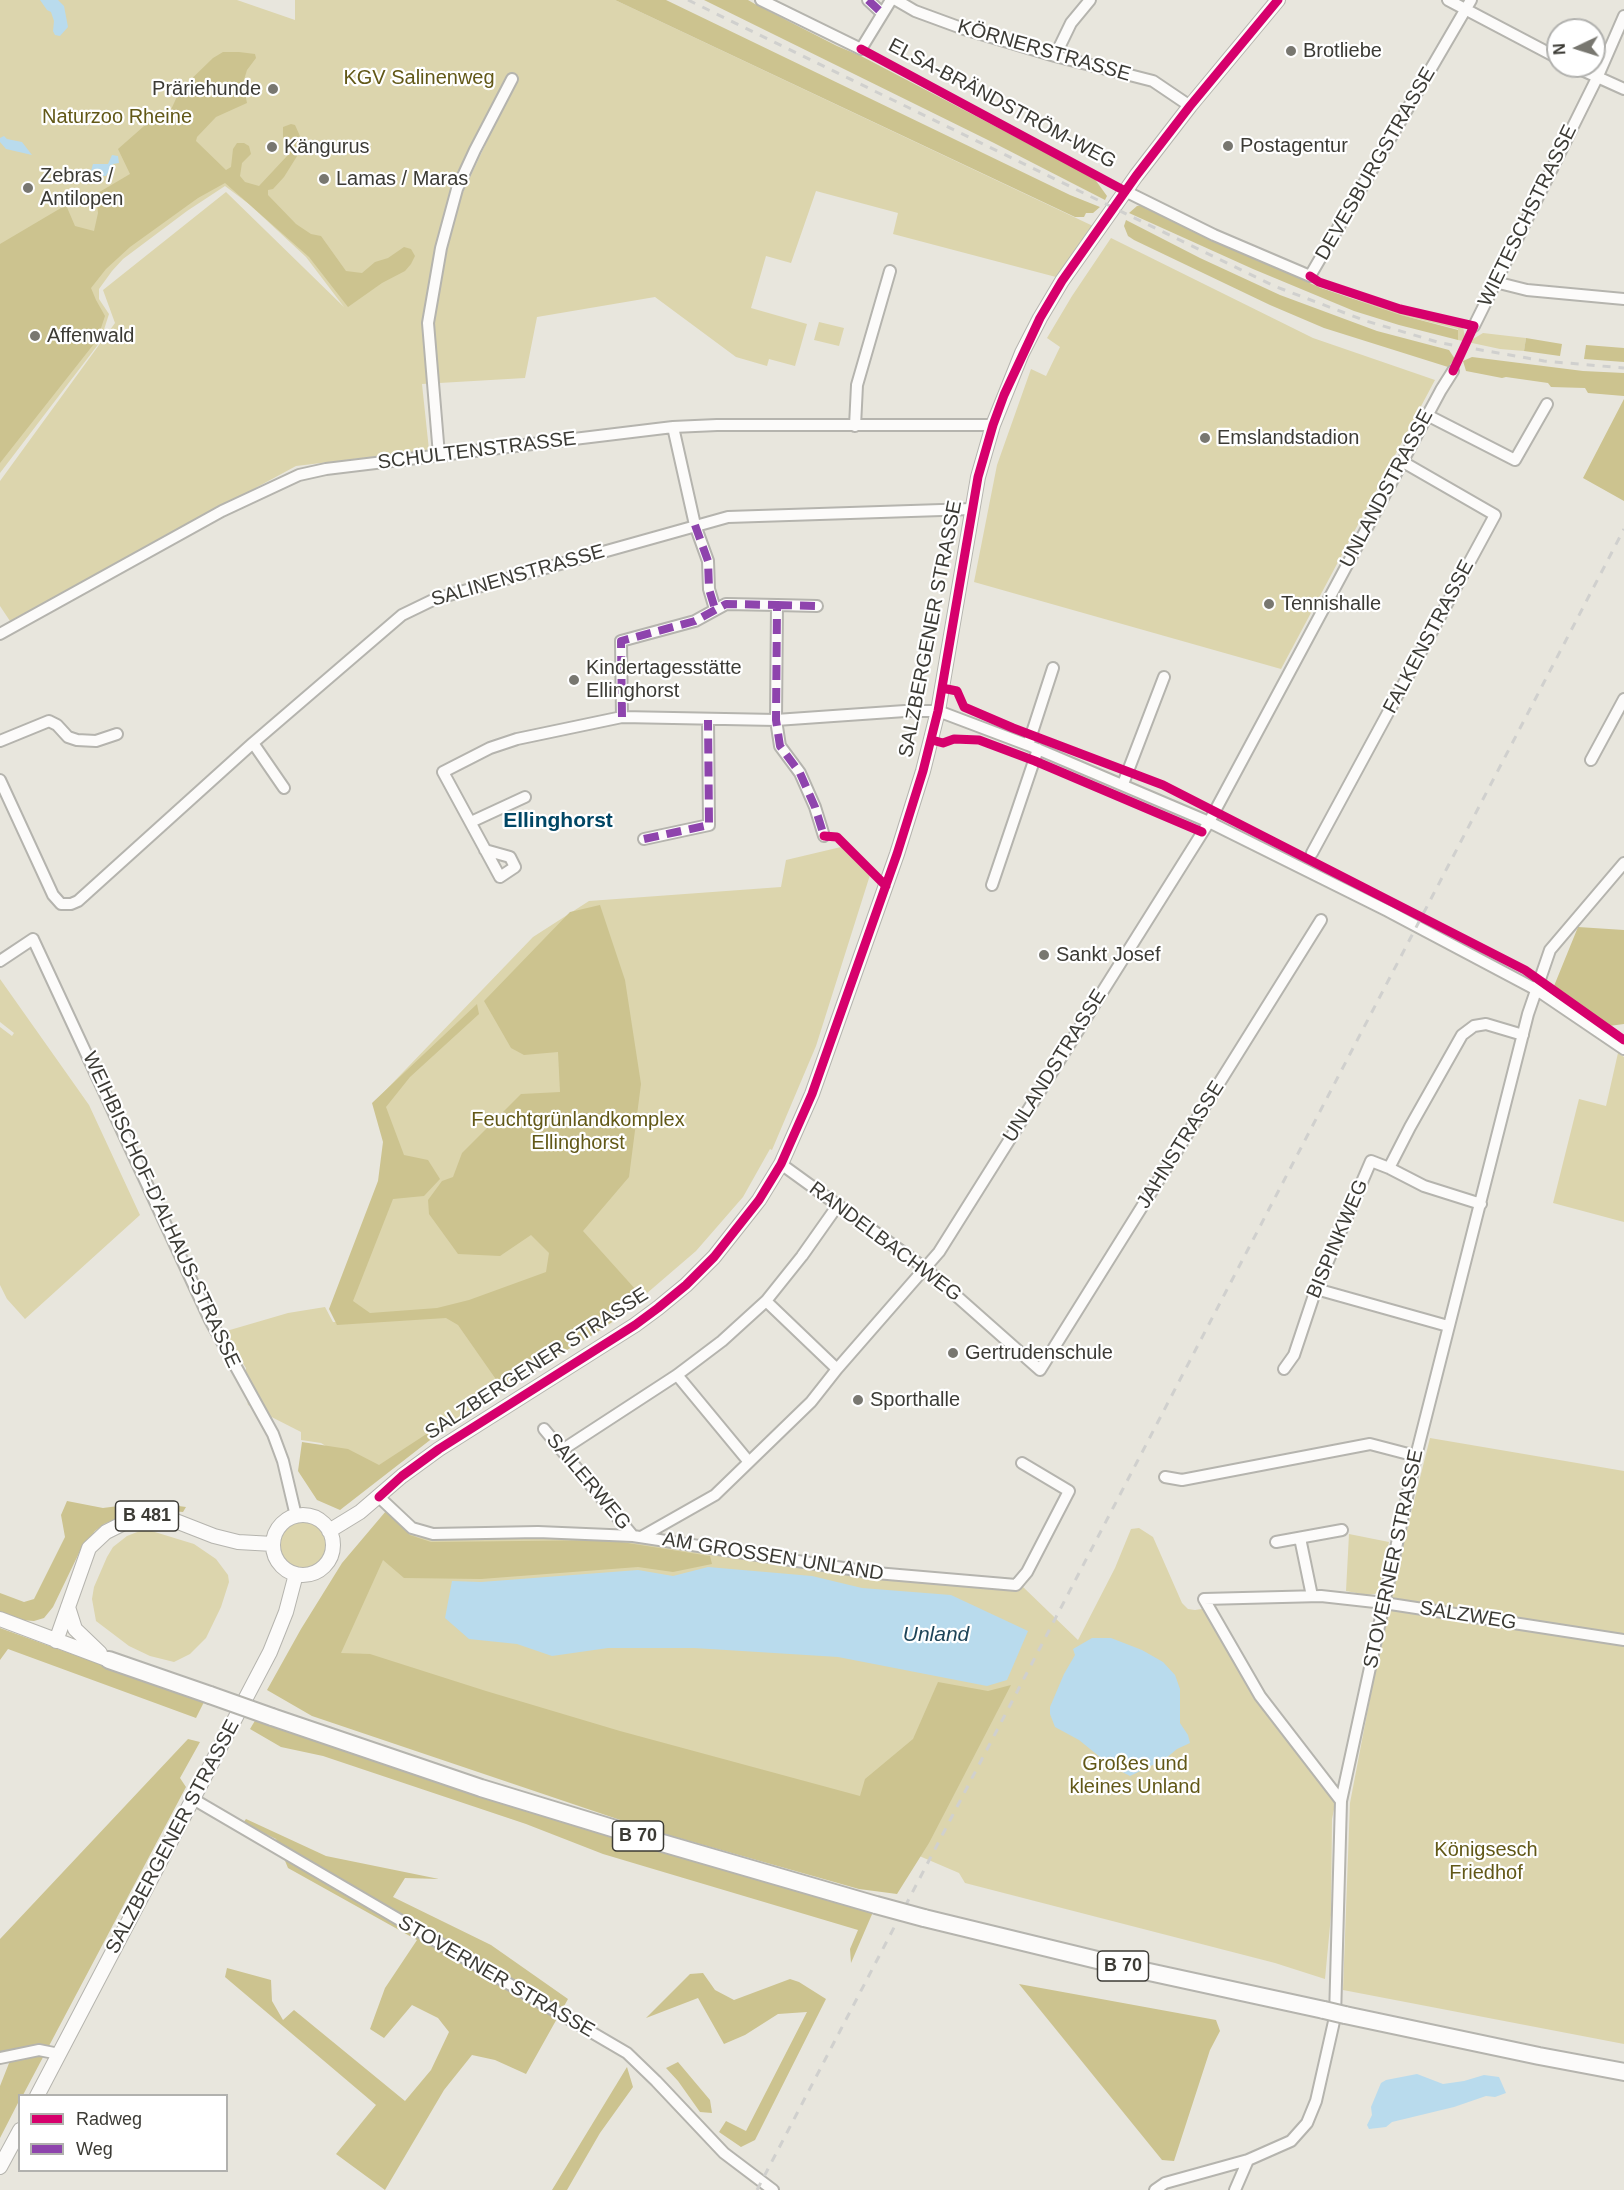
<!DOCTYPE html>
<meta charset="utf-8">
<style>
body{margin:0}
#map{position:relative;width:1624px;height:2190px;overflow:hidden;background:#e8e6dd;font-family:Helvetica,sans-serif}
canvas{display:block}
.legend{position:absolute;left:18px;top:2094px;width:210px;height:78px;box-sizing:border-box;background:#fff;border:2px solid #b1b1ae;margin:0;padding:8px 10px;list-style:none;font-size:18px;color:#3c3b35}
.legend li{display:flex;align-items:center;gap:12px;height:30px}
.legend b{width:30px;border:2px solid #b1b1ae}
.north{position:absolute;left:1546px;top:18px;width:60px;height:60px;box-sizing:border-box;background:#fff;border:2px solid #b1b1ae;border-radius:50%;rotate:266deg;font-size:16px;font-weight:700;line-height:24px;text-align:center;color:#3c3b35}
.north::after{content:'';display:block;margin:auto;width:21px;height:27px;background:#787770;clip-path:polygon(50% 0,100% 100%,50% 72%,0 100%)}
</style>
<div id="map">
<canvas width="1624" height="2190"></canvas>
<ul class="legend">
<li><b style="height:8px;background:#d6006c"></b>Radweg</li>
<li><b style="height:8px;background:#8e44ad"></b>Weg</li>
</ul>
<div class="north">N</div>
</div>
<script>
const ctx = document.querySelector('canvas').getContext('2d');
ctx.lineJoin = 'round';
function fill(path, color) { ctx.fillStyle = color; ctx.fill(path, 'evenodd'); }
const poly = rows => new Path2D(rows.map(r => 'M' + r).join(''));
function stroke(path, color, width, dash) { ctx.strokeStyle = color; ctx.lineWidth = width; ctx.lineCap = dash ? 'butt' : 'round'; ctx.setLineDash(dash || []); ctx.stroke(path); }
function label(font, color, halo, rows, align = 'center') {
  ctx.font = font + ' Helvetica,sans-serif'; ctx.lineWidth = 4.5; ctx.setLineDash([]); ctx.textBaseline = 'middle'; ctx.strokeStyle = halo; ctx.fillStyle = color; for (const [text, x, y, turn = 0] of rows) {
    ctx.save(); ctx.translate(x, y); ctx.rotate((+turn || 0) * Math.PI / 180); ctx.textAlign = isNaN(turn) ? turn : align; if (halo) ctx.strokeText(text, 0, 0); ctx.fillText(text, 0, 0); ctx.restore();
  }
}
fill(poly([
 [0,0,237,0,295,20,295,0,615,0,1093,226,1056,277,893,234,898,213,816,191,791,263,766,256,751,308,807,324,795,366,769,359,767,366,736,357,655,297,537,317,525,378,422,384,429,450,296,466,10,621,0,606,0,481,115,323,103,290,226,192,344,307,306,257,249,204,225,186,187,211,123,259,112,271,99,289,99,299,109,314,100,342,0,473],
 [508,77,517,78,435,251,452,190,469,150],
 [1111,238,1313,338,1435,380,1281,669,974,582,997,465,1031,369,1046,376,1060,347,1047,338,1072,296],
 [1353,299,1403,313,1463,327,1465,337,1473,339,1483,333,1526,338,1524,351,1500,349,1458,340,1458,329,1401,315],
 [819,322,844,328,839,346,814,340],
 [841,847,870,875,816,1046,772,1150,770,1149,743,1197,696,1251,639,1300,499,1388,500,1390,435,1436,431,1433,374,1476,321,1443,301,1440,301,1432,248,1405,244,1388,246,1368,223,1332,288,1313,325,1307,333,1322,336,1322,393,1175,382,1094,533,937,589,901,781,887,786,860],
 [0,979,89,1105,140,1215,25,1319,7,1299,0,1285,0,1027,12,1036,14,1033,0,1022],
 [1618,1053,1624,1057,1624,1222,1553,1203,1579,1099,1606,1106],
 [1430,1438,1624,1471,1624,2044,1343,1990,1350,1803,1387,1609],
 [391,1513,417,1537,442,1540,591,1537,620,1540,726,1557,900,1576,996,1590,1011,1590,1022,1586,1078,1640,1115,1568,1131,1529,1139,1528,1153,1537,1182,1603,1188,1609,1195,1610,1208,1608,1220,1633,1337,1795,1332,1819,1331,1915,1325,1979,1275,1963,965,1883,959,1873,910,1852,298,1647],
 '280 1545a23 23 0 1 1 46 0a23 23 0 1 1-46 0Z',
 [145,1529,194,1544,216,1559,228,1575,229,1582,221,1607,206,1638,190,1654,174,1662,150,1656,129,1646,96,1621,92,1599,94,1587,107,1557,113,1547,127,1536],
 [1349,1534,1389,1542,1379,1590,1375,1594,1367,1595,1346,1591]
]), '#dcd5ad');
fill(poly([
 [615,0,666,0,1070,195,1100,207,1093,213,1086,213,1084,217,1075,217],
 [704,0,748,0,755,4,837,46,861,56,1094,178,1107,196,1105,200,994,143],
 [223,52,239,52,255,54,256,58,247,70,243,83,247,103,216,117,197,137,196,141,226,170,231,167,233,149,237,143,244,143,249,146,251,154,242,163,240,176,245,182,259,186,287,156,288,147,283,137,283,127,291,124,295,125,304,145,284,177,273,189,268,190,268,195,296,224,311,234,321,236,346,271,362,273,375,262,388,258,404,247,411,249,415,256,411,264,405,271,382,283,348,307,309,257,225,183,198,198,130,247,106,269,91,288,96,300,105,316,97,340,0,463,0,244,66,205,75,226,94,231,98,213,96,194,130,174,118,149,152,119,169,114,180,90,213,58],
 [1144,205,1213,240,1321,288,1401,315,1458,330,1458,340,1399,325,1354,311,1253,269,1129,213,1137,206],
 [1126,220,1200,258,1280,295,1377,331,1449,350,1455,359,1448,367,1324,328,1270,305,1134,240,1128,236,1124,226],
 [1526,338,1562,344,1560,356,1524,351],
 [1586,345,1624,348,1624,362,1584,359],
 [1472,357,1583,371,1624,373,1624,396,1588,393,1585,388,1551,387,1548,383,1506,377,1502,378,1466,371,1463,361],
 [1624,399,1624,501,1583,478],
 [600,905,625,980,641,1084,629,1177,583,1231,645,1300,596,1333,502,1388,458,1325,446,1318,337,1325,329,1309,378,1181,383,1142,372,1103,477,1004,479,1014,410,1077,386,1107,404,1155,428,1160,440,1179,424,1196,393,1199,353,1301,370,1313,437,1308,469,1300,546,1272,549,1253,531,1235,500,1256,458,1254,429,1214,428,1200,442,1181,453,1177,462,1153,521,1094,560,1092,558,1052,524,1055,511,1048,484,1001,570,912],
 [1578,927,1624,930,1624,1024,1609,1026,1554,986],
 [428,1433,434,1437,340,1510,317,1500,298,1471,302,1442,348,1449,379,1465],
 [67,1501,103,1508,149,1502,186,1507,183,1512,149,1509,127,1514,104,1524,95,1531,80,1551,53,1607,44,1618,34,1621,20,1620,0,1613,0,1593,24,1602,34,1599,65,1537,61,1515],
 [386,1511,410,1535,431,1542,609,1540,710,1556,712,1564,673,1572,638,1567,481,1579,404,1578,383,1560,341,1653,370,1654,486,1691,620,1731,860,1796,865,1779,913,1739,938,1682,988,1691,1011,1685,929,1843,897,1894,859,1889,647,1829,312,1716,267,1690,301,1629,342,1563],
 [0,1628,204,1702,196,1718,8,1649,0,1660],
 [256,1719,873,1912,851,1963,850,1949,858,1930,603,1854,526,1824,323,1756,281,1747,250,1729],
 [188,1739,200,1742,180,1778,186,1787,23,2095,20,2096,19,2101,0,2138,0,2086,13,2053,0,2055,0,1939],
 [246,1819,326,1856,439,1879,405,1878,393,1897,491,1945,568,1999,526,2074,495,2060,472,2055,444,2090,385,2190,336,2154,376,2105,225,1977,227,1968,271,1980,272,2001,283,2020,294,2010,405,2101,431,2070,449,2032,438,2018,412,2005,384,2038,370,2029,385,1988,417,1940,288,1868,276,1839,243,1823],
 [703,1973,715,1990,734,2000,790,1979,799,1982,826,1999,755,2140,741,2147,719,2132,726,2121,746,2131,807,2012,778,2014,745,2035,724,2044,698,1998,646,2018,690,1974],
 [1019,1984,1216,2020,1220,2031,1210,2050,1174,2161,1162,2160],
 [678,2062,710,2100,712,2113,700,2112,678,2081,666,2068],
 [627,2067,633,2087,600,2133,567,2190,552,2190]
]), '#ccc38f');
fill(poly([
 [40,0,58,0,64,6,68,27,60,36,55,35,53,31,54,21,51,12,47,10],
 [4,136,7,139,22,142,32,155,6,149,0,142,0,138],
 [112,155,118,156,119,163,113,164,106,176,93,176,90,181,85,182,82,176,90,174,93,164,108,164],
 [708,1567,812,1576,862,1588,951,1595,1028,1631,1007,1680,987,1686,838,1657,694,1648,608,1648,552,1656,517,1644,469,1639,445,1618,452,1581,481,1582,638,1570,673,1576],
 [1092,1638,1111,1638,1142,1650,1163,1662,1175,1675,1180,1689,1180,1723,1188,1735,1190,1743,1177,1749,1165,1759,1130,1776,1111,1766,1079,1740,1055,1727,1050,1714,1050,1707,1064,1674,1075,1655,1073,1649],
 [1417,2074,1443,2084,1464,2081,1484,2075,1499,2077,1506,2093,1495,2097,1486,2096,1454,2107,1392,2122,1386,2127,1369,2129,1367,2125,1372,2115,1371,2107,1381,2083,1386,2080]
]), '#b9dbed');
const minor = poly([
 [761,0,861,49,891,0],
 [868,0,882,13],
 [896,0,915,11,964,29,1055,56,1153,81,1190,106],
 [1448,0,1558,58],
 [1055,56,1071,23,1090,0],
 [1573,66,1624,89],
 [1125,191,1214,235,1310,276,1471,0],
 [1495,282,1527,290,1624,299],
 [1474,326,1597,78,1624,16],
 [1427,415,1515,460,1547,404],
 [855,426,857,385,890,271],
 [673,427,695,525,708,561,709,589,715,609],
 [439,455,428,323,441,248,457,189,475,150,512,79],
 [777,605,817,606],
 [0,634,222,511,299,475,326,469,673,427,717,425,993,425],
 [622,717,621,641,695,621,726,604,777,605,776,720,780,746,800,773,815,807,824,836],
 [0,741,49,721,57,725,68,737,77,740,96,741,117,734],
 [253,743,284,788],
 [1028,745,1053,668],
 [1591,760,1624,699],
 [0,780,53,895,61,904,71,904,78,901,253,743,402,615,435,599,728,517,972,509],
 [1123,784,1164,677],
 [471,822,525,797],
 [644,839,709,825,708,720],
 [485,850,510,857,515,867,500,877,443,772,490,748,517,739,622,717,776,720,905,711,938,711,1028,745,1209,822,1388,911,1537,990,1624,1049],
 [1312,853,1495,515,1403,462],
 [992,885,1038,749],
 [0,961,33,939,210,1320,273,1434,283,1461,296,1516],
 [781,1164,926,1269,1040,1370,1321,920],
 [1389,1168,1424,1186,1481,1204],
 [1316,1289,1448,1326],
 [766,1301,837,1369],
 [1284,1369,1294,1355,1316,1289,1371,1161,1389,1168,1410,1127,1462,1035,1474,1026,1486,1024,1523,1035],
 [677,1375,749,1462],
 [544,1429,633,1536],
 [562,1450,677,1375,722,1341,766,1301,802,1256,838,1205],
 [1165,1477,1182,1480,1370,1444,1416,1456],
 [379,1497,412,1528,433,1534,538,1532,633,1536,876,1573,1016,1585,1027,1572,1069,1491,1022,1463],
 [641,1537,715,1495,811,1402,837,1369,939,1252,1209,822,1441,390,1453,371],
 [1300,1538,1312,1596],
 [1276,1542,1342,1530],
 [193,1799,627,2053,656,2081,724,2153,773,2190],
 [1341,1801,1260,1696,1204,1599,1321,1596,1384,1603,1624,1640],
 [0,2058,39,2050,59,2054],
 [1155,2190,1165,2183,1248,2160,1291,2141,1307,2123,1316,2101,1335,2017,1341,1801,1416,1456,1528,1014,1550,950,1624,863],
 [1235,2190,1248,2160]
]);
const major = poly([
 '273 1545a30 30 0 1 1 60 0a30 30 0 1 1-60 0Z',
 [329,1531,360,1512,402,1476,439,1449,635,1325,658,1308,686,1285,714,1257,759,1200,781,1164,812,1094,897,854,923,771,938,711,978,477,993,425,1022,353,1040,318,1062,281,1136,176,1190,106,1278,0],
 [68,1607,75,1629,100,1653],
 [0,1619,109,1660],
 [56,1641,89,1548,106,1532,130,1520,148,1516,168,1518,214,1536,238,1542,273,1544],
 [37,2096,270,1652,286,1612,296,1574],
 [0,2167,20,2130]
]);
const highway = poly([
 [109,1660,210,1695],
 [272,1717,481,1788,645,1838,876,1905],
 [924,1918,1126,1967,1324,2010],
 [1345,2015,1539,2056,1624,2072]
]);
stroke(minor, '#b5b4ae', 14);
stroke(major, '#b5b4ae', 16);
stroke(highway, '#b5b4ae', 20);
stroke(minor, '#fcfbfa', 10);
stroke(major, '#fcfbfa', 14);
stroke(highway, '#fcfbfa', 16);
stroke(poly([
 [688,0,1274,286,1366,321,1441,343,1544,361,1624,368],
 [757,2190,1624,529]
]), '#d0d0ce', 3, [8, 8]);
const highwayBridge = poly([
 [210,1695,272,1717],
 [876,1905,924,1918],
 [1324,2010,1345,2015]
]);
stroke(highwayBridge, '#b5b4ae', 20, []);
stroke(highwayBridge, '#fcfbfa', 16);
stroke(poly([
 [868,0,882,13],
 [695,525,708,561,709,589,715,609],
 [777,605,817,606],
 [622,717,621,641,695,621,726,604,777,605,776,720,780,746,800,773,815,807,824,836,829,837],
 [644,839,709,825,708,720]
]), '#8e44ad', 8, [15, 8]);
stroke(poly([
 [861,49,1125,191],
 [1310,276,1319,282,1400,309,1474,326,1453,371],
 [942,688,957,691,964,707,1013,728,1163,785,1525,970,1624,1040],
 [932,740,943,743,954,739,979,740,1035,761,1202,832],
 [824,836,837,837,886,886],
 [379,1497,402,1476,439,1449,635,1325,658,1308,686,1285,714,1257,759,1200,781,1164,812,1094,897,854,923,771,938,711,978,477,993,425,1004,395,1040,318,1062,281,1136,176,1190,106,1278,0]
]), '#d6006c', 9);
for (const [x, y, r, color] of [
 [1291,51,6,"#787770"],
 [273,89,6,"#787770"],
 [1228,146,6,"#787770"],
 [272,147,6,"#787770"],
 [324,179,6,"#787770"],
 [28,188,6,"#787770"],
 [35,336,6,"#787770"],
 [1205,438,6,"#787770"],
 [1269,604,6,"#787770"],
 [574,680,6,"#787770"],
 [1044,955,6,"#787770"],
 [953,1353,6,"#787770"],
 [858,1400,6,"#787770"]
]) { const dot = new Path2D(); dot.arc(x, y, r, 0, 2 * Math.PI); ctx.fillStyle = color; ctx.fill(dot); stroke(dot, '#fff', 2); }
for (const [x, y, w] of [
 [147,1516,63],
 [638,1836,51],
 [1123,1966,51]
]) { const box = new Path2D(); box.roundRect(x - w / 2, y - 15, w, 30, 4.5); ctx.fillStyle = '#fff'; ctx.fill(box); stroke(box, '#3c3b35', 1.5); }
label('bold 18px', '#3c3b35', null, [
 ["B 481",147,1516],
 ["B 70",638,1836],
 ["B 70",1123,1966]
]);
label('20px', '#3c3b35', '#fff', [
 ["KÖRNERSTRASSE",1044,51,16],
 ["ELSA-BRÄNDSTRÖM-WEG",1002,104,28],
 ["DEVESBURGSTRASSE",1376,164,-60],
 ["WIETESCHSTRASSE",1528,216,-64],
 ["SCHULTENSTRASSE",477,451,-7],
 ["UNLANDSTRASSE",1387,489,-62],
 ["SALINENSTRASSE",518,576,-16],
 ["SALZBERGENER STRASSE",931,629,-79],
 ["FALKENSTRASSE",1429,637,-62],
 ["UNLANDSTRASSE",1055,1066,-58],
 ["JAHNSTRASSE",1181,1145,-58],
 ["WEIHBISCHOF-D'ALHAUS-STRASSE",161,1210,65],
 ["BISPINKWEG",1338,1239,-67],
 ["RANDELBACHWEG",885,1242,37],
 ["SALZBERGENER STRASSE",537,1364,-33],
 ["SAILERWEG",588,1482,50],
 ["AM GROSSEN UNLAND",773,1557,9],
 ["STOVERNER STRASSE",1394,1559,-78],
 ["SALZWEG",1468,1616,9],
 ["SALZBERGENER STRASSE",173,1837,-62],
 ["STOVERNER STRASSE",496,1977,30]
]);
label('20px', '#3c3b35', '#fff', [
 ["Brotliebe",1303,51],
 ["Präriehunde",261,89,"right"],
 ["Postagentur",1240,146],
 ["Kängurus",284,147],
 ["Zebras /",40,176],
 ["Antilopen",40,199],
 ["Lamas / Maras",336,179],
 ["Affenwald",47,336],
 ["Emslandstadion",1217,438],
 ["Tennishalle",1281,604],
 ["Kindertagesstätte",586,668],
 ["Ellinghorst",586,691],
 ["Sankt Josef",1056,955],
 ["Gertrudenschule",965,1353],
 ["Sporthalle",870,1400]
], 'left');
label('20px', '#625817', '#fff', [
 ["KGV Salinenweg",419,78],
 ["Naturzoo Rheine",117,117],
 ["Feuchtgrünlandkomplex",578,1120],
 ["Ellinghorst",578,1143],
 ["Großes und",1135,1764],
 ["kleines Unland",1135,1787],
 ["Königsesch",1486,1850],
 ["Friedhof",1486,1873]
]);
label('bold 21px', '#004664', '#fff', [
 ["Ellinghorst",558,821]
]);
label('italic 21px', '#1f4559', '#fff', [
 ["Unland",936,1635]
]);
</script>
